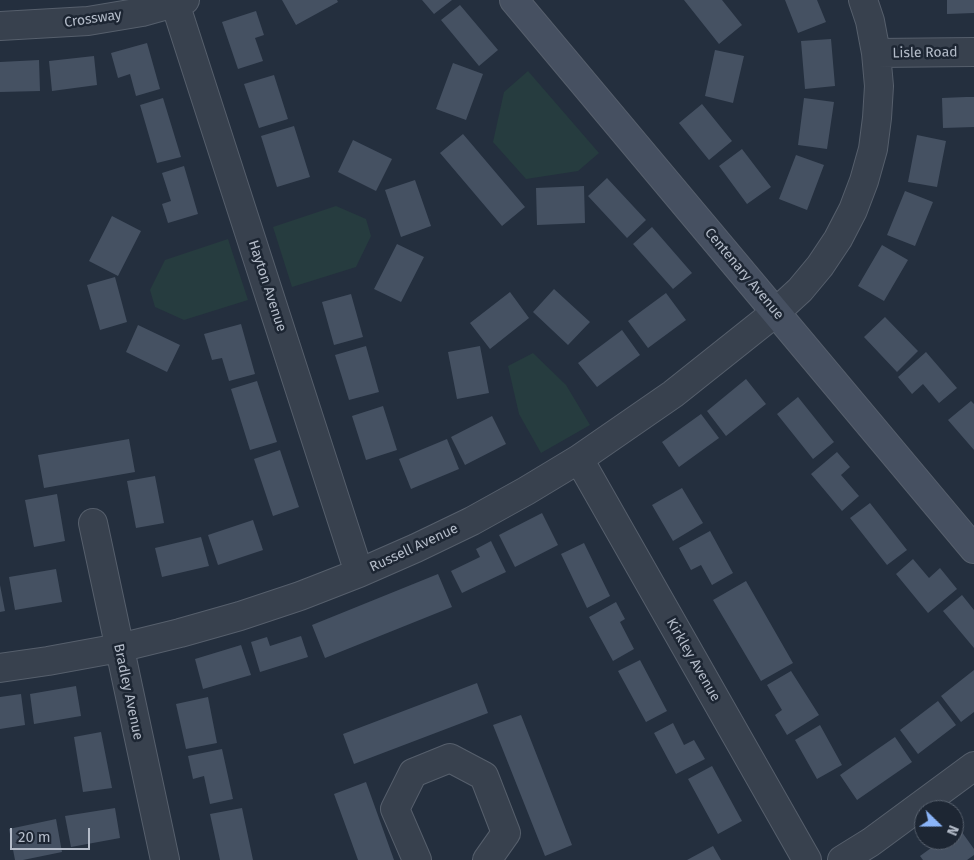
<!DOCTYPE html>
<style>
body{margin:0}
#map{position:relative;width:974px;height:860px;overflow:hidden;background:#242f3e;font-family:"Fira Sans",sans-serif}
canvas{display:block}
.north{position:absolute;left:914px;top:800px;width:50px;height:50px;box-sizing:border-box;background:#1d2633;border:1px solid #59626f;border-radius:50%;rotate:112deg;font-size:14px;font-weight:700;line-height:20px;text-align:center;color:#b4bcc9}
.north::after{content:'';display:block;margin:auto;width:18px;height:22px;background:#8ab4f8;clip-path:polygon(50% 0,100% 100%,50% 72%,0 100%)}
.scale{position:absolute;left:10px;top:828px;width:80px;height:22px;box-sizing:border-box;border:2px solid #b4bcc9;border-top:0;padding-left:6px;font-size:15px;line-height:18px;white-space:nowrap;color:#b4bcc9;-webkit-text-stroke:4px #1d2633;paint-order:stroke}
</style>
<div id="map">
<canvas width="974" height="860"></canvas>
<div class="north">N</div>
<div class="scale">20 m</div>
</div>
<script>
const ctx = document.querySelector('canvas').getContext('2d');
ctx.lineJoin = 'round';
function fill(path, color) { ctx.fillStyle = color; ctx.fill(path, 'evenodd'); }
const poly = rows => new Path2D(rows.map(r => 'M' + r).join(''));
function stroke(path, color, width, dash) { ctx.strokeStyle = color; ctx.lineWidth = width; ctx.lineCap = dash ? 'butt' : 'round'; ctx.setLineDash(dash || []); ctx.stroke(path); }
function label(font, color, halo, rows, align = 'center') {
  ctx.font = font + ' "Fira Sans",sans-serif'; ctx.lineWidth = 5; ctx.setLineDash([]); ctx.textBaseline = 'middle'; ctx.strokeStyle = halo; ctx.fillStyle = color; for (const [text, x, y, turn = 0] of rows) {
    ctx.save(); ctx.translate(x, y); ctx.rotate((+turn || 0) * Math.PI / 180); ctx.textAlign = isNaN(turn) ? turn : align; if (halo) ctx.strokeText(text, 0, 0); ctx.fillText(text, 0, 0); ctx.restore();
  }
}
fill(poly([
 [528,71,599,153,578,171,526,179,493,142,504,92],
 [336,206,366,219,371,236,356,267,292,287,273,227],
 [228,239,248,300,184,320,155,307,150,290,165,260],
 [533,353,566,385,590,425,541,453,519,414,508,366]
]), '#263c3f');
fill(poly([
 [282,0,337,0,338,2,296,25],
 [422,0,452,0,434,14],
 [684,0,722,0,742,25,719,44],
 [785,0,817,0,826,22,798,33],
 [947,0,974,0,974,13,947,14],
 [460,5,498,50,479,66,441,20],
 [256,11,264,35,255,38,263,61,238,69,222,22],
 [831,39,835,86,805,89,801,41],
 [147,43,160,89,136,96,130,74,118,78,111,53],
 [715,50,744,56,733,103,705,96],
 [94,56,97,85,52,91,49,61],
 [39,60,40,91,0,92,0,62],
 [453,63,483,74,466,120,436,109],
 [274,75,288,119,259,128,244,84],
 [966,97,974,97,974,127,943,128,942,98],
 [163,98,181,157,157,163,140,105],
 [804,98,834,102,827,149,798,145],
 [702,104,732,141,709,160,679,123],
 [294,126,310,177,277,187,261,136],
 [463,134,525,207,502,226,440,153],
 [917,135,946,141,937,187,908,182],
 [353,140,392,159,376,191,338,172],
 [742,149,771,187,747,204,719,166],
 [796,155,824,165,807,210,779,199],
 [184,166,198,214,168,223,162,204,171,201,162,173],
 [607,178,646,220,627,238,588,196],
 [415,180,431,226,401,237,385,190],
 [584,186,585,223,537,225,536,188],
 [905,191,933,202,915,246,887,235],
 [112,216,141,231,118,276,89,261],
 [652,227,692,273,673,289,633,244],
 [397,244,424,257,401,302,374,289],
 [882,245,908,260,884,301,858,286],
 [115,277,127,322,100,330,87,285],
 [554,289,590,322,568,345,533,312],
 [510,292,529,318,490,349,470,323],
 [666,293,686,320,648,348,628,321],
 [351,294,363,337,334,345,322,302],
 [885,317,918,351,897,372,864,337],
 [241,324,255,374,229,381,222,358,212,360,204,334],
 [138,325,180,345,167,372,126,352],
 [622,330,640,355,597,387,578,363],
 [366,346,379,392,349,400,335,355],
 [480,346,489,393,457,399,448,352],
 [926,352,957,388,939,403,923,384,912,394,898,377],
 [746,379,766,404,726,436,707,411],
 [257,381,277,442,250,450,231,389],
 [798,397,834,442,813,459,777,414],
 [971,401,974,404,974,450,948,420],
 [383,406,397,450,366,460,352,416],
 [701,414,719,438,679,467,662,442],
 [492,416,506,444,465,465,451,437],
 [129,439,135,472,44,488,38,455],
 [447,439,459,469,411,489,399,459],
 [280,450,299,507,273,516,254,459],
 [837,452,850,467,841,475,859,496,842,511,811,474],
 [155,476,164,523,136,528,127,481],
 [682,488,703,523,673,541,652,505],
 [57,494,65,541,34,547,25,500],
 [870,503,907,550,887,565,850,518],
 [542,513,558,545,515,567,499,535],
 [253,520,263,550,218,565,208,535],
 [710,531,733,573,712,585,701,565,691,570,679,548],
 [201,537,209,566,162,577,155,548],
 [491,541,506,572,462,593,451,571,480,557,476,549],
 [584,543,610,596,587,608,561,554],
 [913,559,929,578,940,568,957,589,928,613,896,574],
 [56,569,62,602,15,610,9,577],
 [438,574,452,607,325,658,312,625],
 [746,581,793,663,761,681,713,600],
 [0,585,5,611,0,612],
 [962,595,974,610,974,648,943,611],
 [616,602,625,619,620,622,634,649,613,661,589,617],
 [301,636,308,657,260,672,251,642,267,637,270,646],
 [241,645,251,675,203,689,195,659],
 [640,660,667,711,646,722,618,671],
 [974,670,974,712,961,722,941,696],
 [791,671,819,715,787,735,775,715,782,710,767,685],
 [477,683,488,713,354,764,343,734],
 [76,686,81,716,34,724,30,694],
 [21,694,25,725,0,729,0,697],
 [208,697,217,743,186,749,176,704],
 [938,701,956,725,918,754,900,730],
 [521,715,572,845,545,856,493,725],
 [673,723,684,745,694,740,705,759,676,774,654,733],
 [820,725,842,765,817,779,795,740],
 [101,732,112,788,83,792,74,737],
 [895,737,912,762,857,800,840,775],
 [222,749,233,799,210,804,204,776,193,779,188,756],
 [712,766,742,821,718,834,688,779],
 [366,782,394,860,358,860,334,794],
 [115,808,120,838,71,847,65,816],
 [242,808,253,860,220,860,210,814],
 [56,819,62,852,23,860,15,860,9,829],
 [959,828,974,849,974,855,967,860,923,860,920,856,942,840,954,840,954,831],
 [713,846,721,860,687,860]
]), '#455162');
const street = poly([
 [174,0,359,573],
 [0,26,88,21,142,12,185,0],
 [876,53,974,52],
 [579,459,807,860],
 [93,523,165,860],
 [0,668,48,661,119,648,180,633,240,616,300,596,359,573,416,548,472,521,526,491,579,459,673,394,776,312,800,290,820,266,838,239,853,210,864,181,873,149,877,118,879,86,876,53,870,21,863,0],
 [417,860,395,809,413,773,450,758,484,776,506,833,487,860],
 [842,860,871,842,974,766]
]);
const secondary = poly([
 [514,0,974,549]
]);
stroke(street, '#565f6c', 30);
stroke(secondary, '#565f6c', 30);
stroke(street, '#38414e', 28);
stroke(secondary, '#465061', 28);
label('14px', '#b4bcc9', '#1d2633', [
 ["Crossway",93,19,-8],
 ["Lisle Road",925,53,-1],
 ["Centenary Avenue",744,274,50],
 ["Hayton Avenue",267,286,72],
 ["Russell Avenue",414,548,-25],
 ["Kirkley Avenue",693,660,60],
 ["Bradley Avenue",128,692,78]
]);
</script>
